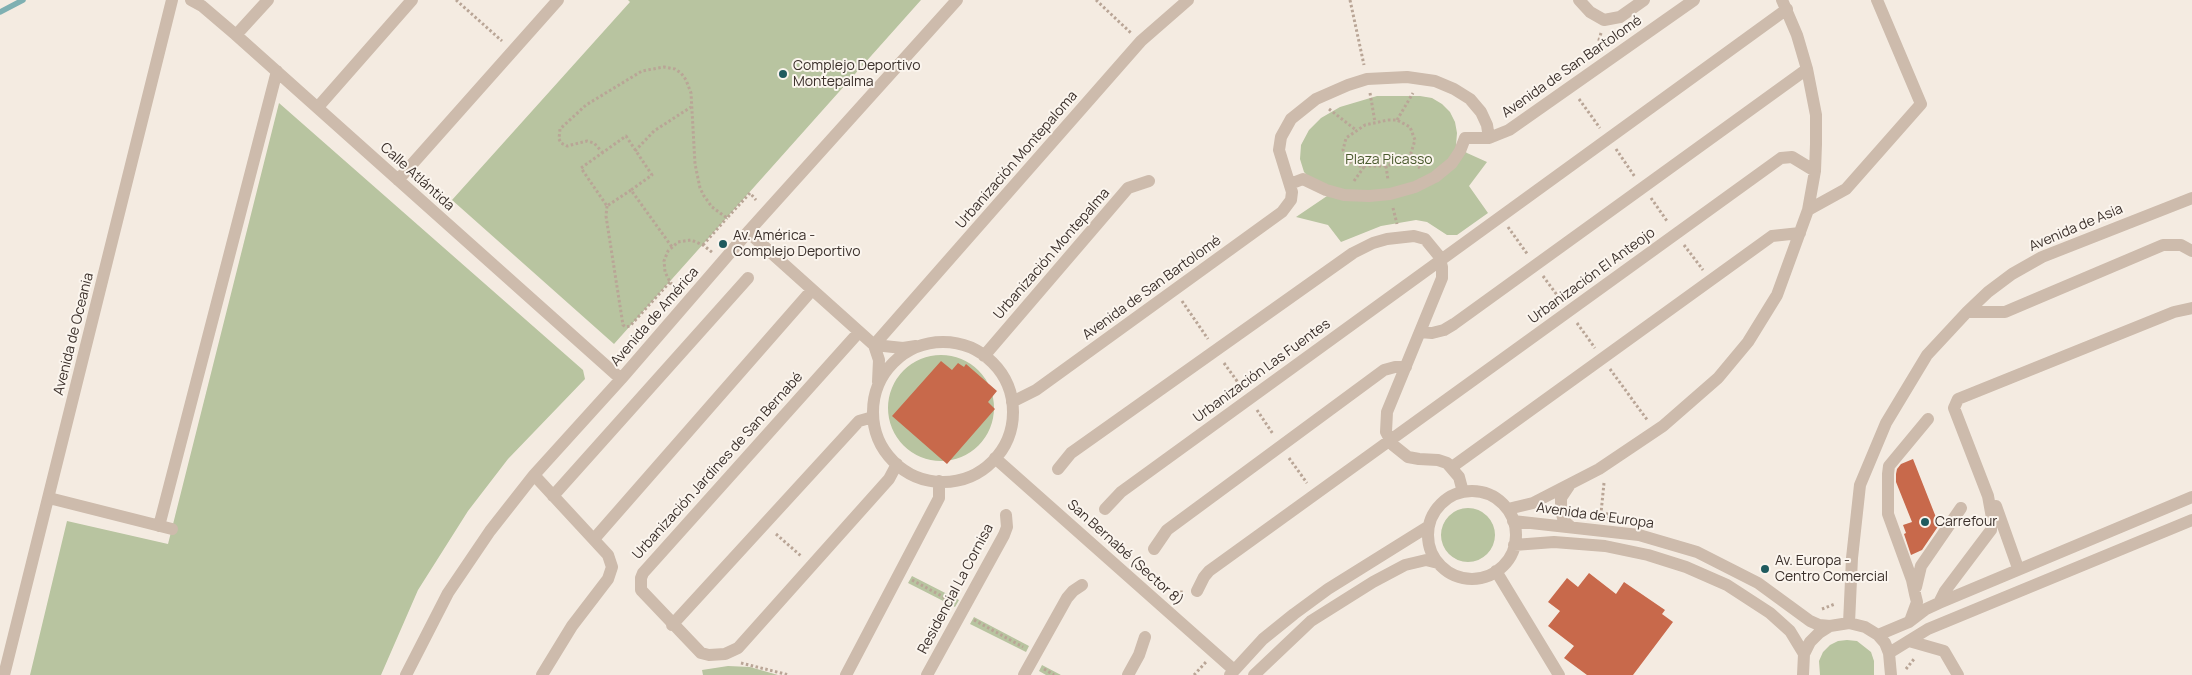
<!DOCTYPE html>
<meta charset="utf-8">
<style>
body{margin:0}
canvas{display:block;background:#f4ebe1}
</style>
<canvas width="2192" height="675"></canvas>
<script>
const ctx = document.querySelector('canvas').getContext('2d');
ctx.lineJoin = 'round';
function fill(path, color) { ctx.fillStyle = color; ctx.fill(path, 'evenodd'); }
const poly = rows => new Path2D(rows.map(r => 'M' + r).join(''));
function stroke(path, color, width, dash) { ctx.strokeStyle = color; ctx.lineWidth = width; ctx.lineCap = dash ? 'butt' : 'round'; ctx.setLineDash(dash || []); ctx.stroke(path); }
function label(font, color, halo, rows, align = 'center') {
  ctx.font = font + ' Manrope,sans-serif'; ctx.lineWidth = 4; ctx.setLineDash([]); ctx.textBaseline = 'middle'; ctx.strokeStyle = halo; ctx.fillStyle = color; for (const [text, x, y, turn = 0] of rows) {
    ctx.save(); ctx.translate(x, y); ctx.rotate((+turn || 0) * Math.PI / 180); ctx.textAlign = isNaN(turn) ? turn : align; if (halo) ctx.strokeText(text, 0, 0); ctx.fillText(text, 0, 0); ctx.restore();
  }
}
fill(poly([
 [628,0,921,0,614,344,452,200,630,2],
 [1377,96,1420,96,1432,98,1442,104,1450,112,1455,122,1457,133,1456,145,1467,153,1487,162,1469,186,1488,213,1457,235,1447,235,1427,222,1416,220,1381,226,1341,242,1328,225,1296,217,1327,196,1304,172,1300,159,1301,145,1309,130,1321,118,1340,107],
 [279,103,583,370,585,379,508,459,468,511,418,590,381,675,30,675,67,521,168,544],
 '888 408a53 53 0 1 1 106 0a53 53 0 1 1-106 0Z',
 '1441 535a27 27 0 1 1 54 0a27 27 0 1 1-54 0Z',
 [912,576,959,600,955,607,908,583],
 [974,617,1029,646,1026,652,970,624],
 [1847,640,1857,641,1871,652,1874,661,1874,675,1820,675,1819,661,1823,652,1830,645,1838,641],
 [1042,665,1061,675,1046,675,1039,671],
 [728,666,750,667,778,675,703,675,702,670]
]), '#b8c4a0');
stroke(poly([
 [0,12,23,0]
]), '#7fb0b2', 5.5);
fill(poly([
 [941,361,952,370,958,363,964,367,966,364,997,391,988,402,995,409,947,464,892,416],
 [1913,459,1939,525,1922,550,1911,555,1904,534,1906,533,1903,525,1912,522,1896,482,1896,474,1897,469,1901,464],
 [1589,573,1616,594,1624,582,1665,610,1662,614,1673,622,1633,675,1587,675,1564,658,1574,646,1548,626,1560,611,1548,602,1567,578,1578,587]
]), '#c8694b');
stroke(poly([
 [456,0,502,41],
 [1096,0,1131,33],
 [1350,0,1364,65],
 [1601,33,1599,40,1604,47],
 [1370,93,1375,122],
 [1579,99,1600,128],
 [1329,109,1356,130],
 [1388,120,1397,120,1410,127,1415,140,1411,153,1400,162,1386,166,1358,166,1348,161,1343,150,1346,138,1365,125,1388,120],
 [1397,120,1413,93],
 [1616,149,1635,177],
 [635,151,654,131,691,107],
 [603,153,594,143,587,141,567,146,561,143,559,139,560,129,586,105,642,71,664,67,675,69,681,73,686,80,691,93,695,164,700,188,704,196,712,207,727,218,750,193,756,200],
 [1406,158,1420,168],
 [1386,166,1388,180],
 [1354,181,1364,167],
 [631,190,607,206,581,168,626,136,652,175,631,190,672,247],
 [1651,198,1667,221],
 [607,206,606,216,623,325,626,327,630,326,670,282],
 [1393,208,1397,224],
 [1508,227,1528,255],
 [703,245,727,218],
 [1684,245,1703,270],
 [1543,276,1560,299],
 [679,292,670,282,665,272,664,261,668,251,678,242,691,240,703,245,713,253],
 [1182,301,1208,339],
 [1577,323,1595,348],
 [1224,363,1242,388],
 [1610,369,1648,421],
 [1257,410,1273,434],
 [1289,458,1307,483],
 [1604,483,1601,513,1608,514,1608,518],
 [776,534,801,556],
 [912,580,951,601],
 [1173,598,1178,592,1184,592],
 [1822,609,1835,604],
 [974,620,1023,647],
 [741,663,789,675],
 [1044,669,1054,675],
 [1906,669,1914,659],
 [1194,675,1206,662]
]), '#b9a596', 3, [2.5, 2.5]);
stroke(poly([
 [191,0,202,6,236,35,621,379],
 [1579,0,1590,12,1604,20,1620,17,1644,0],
 [236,35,268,0],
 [318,107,412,0],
 [398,180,558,0],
 [1290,184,1303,179,1326,190,1344,195,1369,196,1390,194,1415,187,1435,177,1452,163,1460,151,1465,138,1489,138,1509,130,1694,0],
 [1808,210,1846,189,1921,104,1877,0],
 [748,232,874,345,879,360,878,382],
 [1967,312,2005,312,2163,245,2181,245,2192,251],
 [859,332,643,573,641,578,641,590,701,653,709,655,725,654,738,648,889,479,897,464],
 [1420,332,1432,333,1444,330,1454,324,1807,69],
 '873 412a70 70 0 1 1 140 0a70 70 0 1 1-140 0Z',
 [874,345,1141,41,1188,0],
 [874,345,903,348,916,346],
 [984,356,1128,188,1149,181],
 [1012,402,1036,390,1282,212,1291,200,1292,192,1279,150,1281,137,1291,119,1316,99,1348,85,1367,79,1407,77,1435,81,1454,89,1470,99,1481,112,1487,125,1489,138],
 [995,458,1234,670],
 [1452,467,1772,236,1800,233],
 [1058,469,1071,453,1353,253,1373,243,1387,239,1414,236,1425,239,1439,256,1442,267,1442,278,1387,412,1386,432,1393,445,1408,457,1419,459,1438,460,1447,463,1459,477,1463,492],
 [534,475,608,555,612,567,608,579,572,626,542,675],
 [1569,486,1561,498,1561,511,1564,521,1571,527],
 '1428 535a44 44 0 1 1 88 0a44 44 0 1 1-88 0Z',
 [553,496,748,278],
 [49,498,172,529],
 [1996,506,2018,568],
 [1105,509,1121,492,1787,9],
 [1508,509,1533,503,1599,469,1663,426,1718,378,1748,342,1777,295,1808,210,1815,171,1816,144,1816,115,1807,69,1797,35,1782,0],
 [1513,521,1639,535,1697,552,1758,583,1810,621,1819,625,1830,626],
 [159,526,277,71],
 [594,539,812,290],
 [1514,545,1554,542,1605,546,1648,555,1686,567,1727,585,1770,613,1790,631,1804,654],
 [1154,549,1167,530,1384,370,1395,367,1406,367],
 [1496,571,1559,675],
 [1916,587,1921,566,1961,508],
 [1197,591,1204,577,1209,571,1781,158,1792,157,1815,171],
 [1939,603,2192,497],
 [1910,621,1917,602,1915,594,1912,580,1888,514,1888,474,1889,466,1928,419],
 [1849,623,1852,558,1860,485,1886,423,1927,355,1967,312,1988,292,2012,274,2042,257,2192,198],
 [672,625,859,421,873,417],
 [1878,635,1909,622,1926,609,1939,603,1945,591,1991,530,1992,518,1988,496,1954,408,1958,399,2174,312,2192,308],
 [1909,641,1944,651,1958,675],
 [1889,653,1928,629,2192,520],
 [4,675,172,0],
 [406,675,448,593,490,531,534,475,621,379,748,232,957,0],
 [846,675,939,498,939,481],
 [927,675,1004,535,1007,527,1006,515],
 [1024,675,1067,598,1073,591,1082,585],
 [1128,675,1139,655,1145,637],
 [1230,675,1263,639,1294,614,1328,589,1429,526],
 [1254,675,1311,621,1373,582,1405,565,1426,560,1438,563],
 [1803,675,1804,654,1810,642,1819,633,1830,626,1849,623,1865,627,1878,635,1885,643,1889,653,1891,675]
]), '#cdbbac', 12);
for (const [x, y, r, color] of [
 [783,74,5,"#1f5a5e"],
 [723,244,5,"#1f5a5e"],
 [1925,522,5,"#1f5a5e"],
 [1765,569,5,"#1f5a5e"]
]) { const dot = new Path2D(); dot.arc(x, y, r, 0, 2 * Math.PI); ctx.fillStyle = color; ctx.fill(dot); stroke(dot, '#fbf5ee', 2); }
label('14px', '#3b302b', '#fbf5ee', [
 ["Complejo Deportivo",793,66],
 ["Montepalma",793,82],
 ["Av. América -",733,236],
 ["Complejo Deportivo",733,252],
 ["Carrefour",1935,522],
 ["Av. Europa -",1775,561],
 ["Centro Comercial",1775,577]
], 'left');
label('14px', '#3b302b', '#fbf5ee', [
 ["Avenida de San Bartolomé",1572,67,-35],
 ["Urbanización Montepaloma",1017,160,-49],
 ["Calle Atlántida",417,177,42],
 ["Avenida de Asia",2076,228,-23],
 ["Urbanización Montepalma",1052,254,-49],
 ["Urbanización El Anteojo",1592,276,-36],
 ["Avenida de San Bartolomé",1152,288,-36],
 ["Avenida de América",655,317,-49],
 ["Avenida de Oceania",74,334,-76],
 ["Urbanización Las Fuentes",1262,371,-36],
 ["Urbanización Jardines de San Bernabé",718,466,-48],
 ["Avenida de Europa",1595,516,8],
 ["San Bernabé (Sector 8)",1125,553,42],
 ["Residencial La Cornisa",956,589,-62]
]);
label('14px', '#4a5a2e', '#fbf5ee', [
 ["Plaza Picasso",1389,160]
]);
</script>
